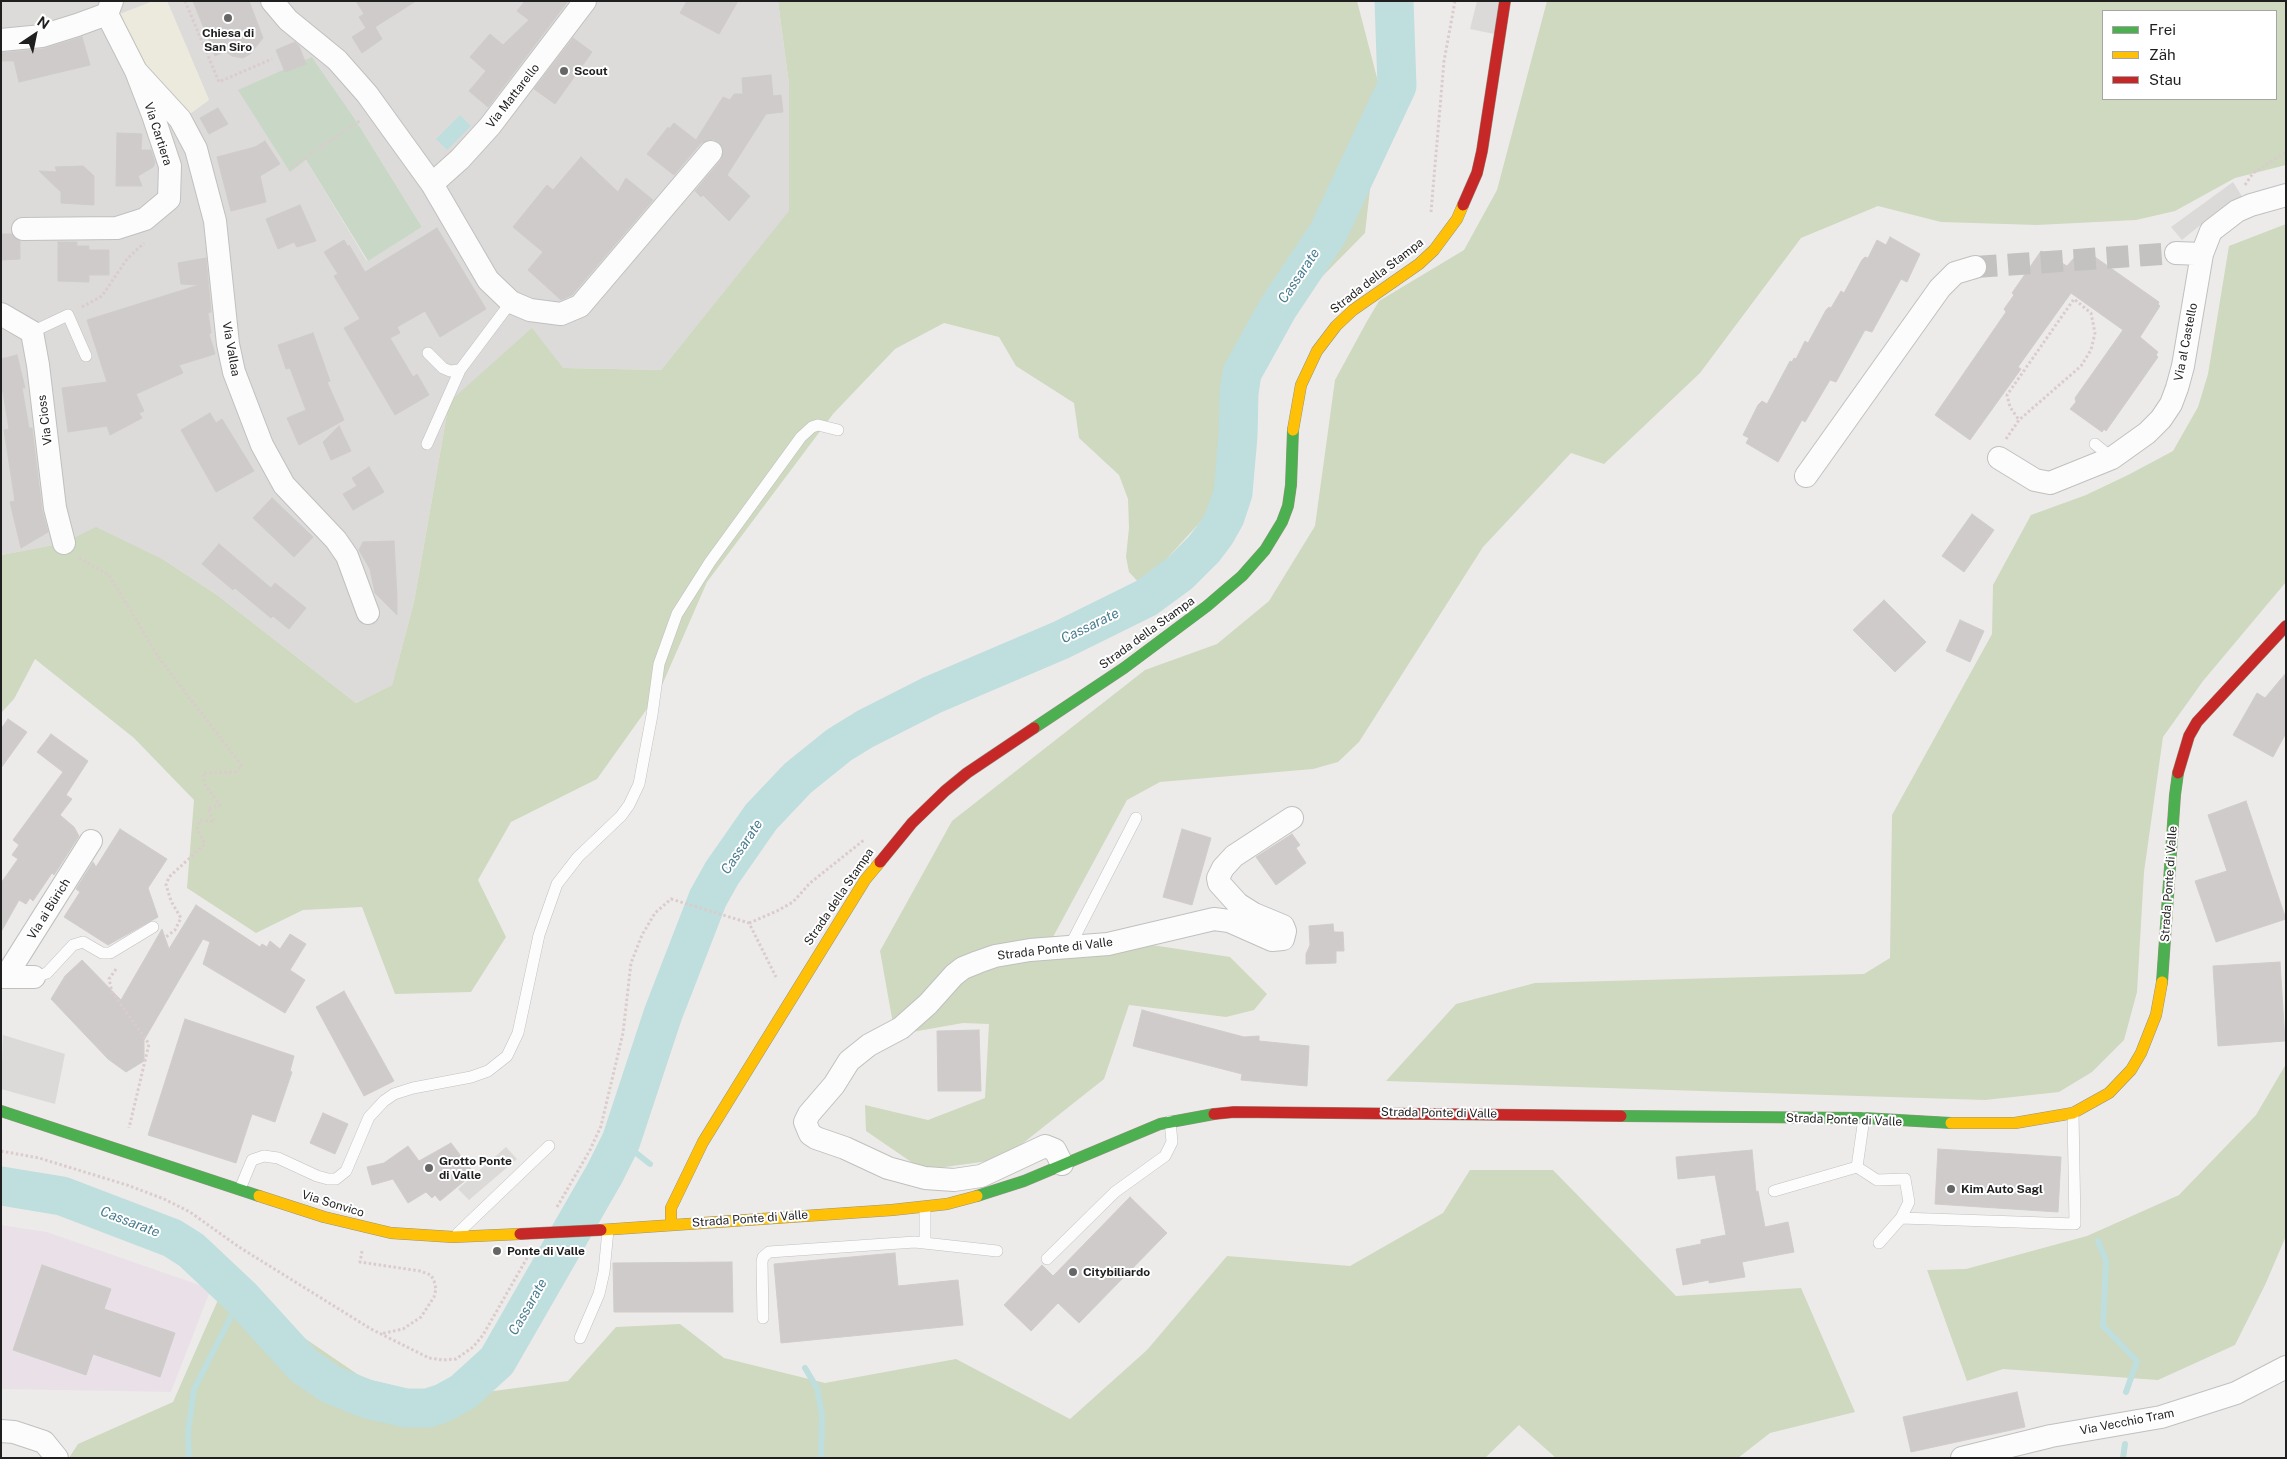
<!DOCTYPE html>
<meta charset="utf-8">
<style>
body{margin:0}
#map{position:relative;width:2287px;height:1459px;overflow:hidden;background:#edebe9;font-family:"Public Sans",sans-serif}
canvas{display:block}
.frame{position:absolute;inset:0;border:2px solid #1f1f1f;pointer-events:none}
.legend{position:absolute;left:2102px;top:10px;width:175px;height:90px;box-sizing:border-box;background:#fff;border:1px solid #a5a5a5;margin:0;padding:6px 9px;list-style:none;font-size:15px;color:#1f1f1f}
.legend li{display:flex;align-items:center;gap:10px;height:25px}
.legend b{width:25px;border:1px solid #a5a5a5}
.north{position:absolute;left:10px;top:10px;width:50px;height:50px;-webkit-text-stroke:4px #fff;paint-order:stroke;rotate:34deg;font-size:14px;font-weight:700;line-height:20px;text-align:center;color:#1f1f1f}
.north::after{content:'';display:block;margin:auto;width:18px;height:22px;background:#1f1f1f;clip-path:polygon(50% 0,100% 100%,50% 72%,0 100%)}
</style>
<div id="map">
<canvas width="2287" height="1459"></canvas>
<div class="frame"></div>
<ul class="legend">
<li><b style="height:6px;background:#4caf50"></b>Frei</li>
<li><b style="height:6px;background:#ffc107"></b>Zäh</li>
<li><b style="height:6px;background:#c62828"></b>Stau</li>
</ul>
<div class="north">N</div>
</div>
<script>
const ctx = document.querySelector('canvas').getContext('2d');
ctx.lineJoin = 'round';
function fill(path, color) { ctx.fillStyle = color; ctx.fill(path, 'evenodd'); }
const poly = rows => new Path2D(rows.map(r => 'M' + r).join(''));
function stroke(path, color, width, dash) { ctx.strokeStyle = color; ctx.lineWidth = width; ctx.lineCap = dash ? 'butt' : 'round'; ctx.setLineDash(dash || []); ctx.stroke(path); }
function label(font, color, halo, rows, align = 'center') {
  ctx.font = font + ' "Public Sans",sans-serif'; ctx.lineWidth = 4; ctx.setLineDash([]); ctx.textBaseline = 'middle'; ctx.strokeStyle = halo; ctx.fillStyle = color; for (const [text, x, y, turn = 0] of rows) {
    ctx.save(); ctx.translate(x, y); ctx.rotate((+turn || 0) * Math.PI / 180); ctx.textAlign = isNaN(turn) ? turn : align; if (halo) ctx.strokeText(text, 0, 0); ctx.fillText(text, 0, 0); ctx.restore();
  }
}
fill(poly([
 [1,1,154,1,120,14,129,32,129,46,209,100,167,1,778,1,789,84,790,211,661,370,563,368,449,402,414,602,392,685,356,703,217,595,164,560,64,543,1,555],
 [312,57,355,119,422,227,367,261,306,160,290,171]
]), '#dcdbda');
fill(poly([
 [1,1225,47,1232,211,1289,171,1392,1,1389]
]), '#eae1e8');
fill(poly([
 [154,1,167,1,209,100,186,117,129,46,129,32,120,14]
]), '#eceadd');
fill(poly([
 [778,1,1357,1,1381,93,1365,233,1307,292,1253,364,1232,487,1142,586,1129,572,1126,557,1129,528,1128,499,1119,475,1079,438,1074,403,1016,366,999,337,944,323,895,349,833,414,707,582,659,692,597,779,511,822,478,880,506,937,471,992,395,994,362,907,303,910,256,933,187,888,194,800,134,738,35,659,14,699,1,713,1,555,64,543,96,527,164,560,217,595,356,703,392,685,414,602,449,402,532,328,563,368,661,370,789,211,789,84],
 [1547,1,2286,1,2286,165,2235,178,2175,211,2136,220,2037,225,1941,222,1878,206,1801,238,1700,373,1604,464,1571,453,1483,547,1359,742,1338,762,1313,769,1160,782,1127,800,1053,937,1085,958,1139,943,1230,957,1267,994,1254,1010,1226,1017,1129,1005,1104,1079,1003,1159,923,1170,866,1131,865,1105,928,1120,985,1098,989,1024,963,1023,895,1035,880,951,952,821,1145,670,1217,644,1269,601,1315,526,1335,380,1366,323,1379,301,1464,250,1497,190],
 [2103,11,2276,11,2276,99,2103,99],
 [2286,224,2286,582,2203,681,2163,737,2144,872,2137,992,2124,1040,2092,1072,2059,1092,1985,1100,1386,1081,1456,1004,1535,983,1864,974,1890,958,1892,815,1992,634,1993,585,2031,515,2086,495,2128,475,2173,451,2198,407,2208,374,2229,246],
 [2286,1064,2286,1236,2265,1285,2235,1345,2158,1380,2003,1369,1967,1381,1927,1270,1966,1269,2087,1236,2179,1195,2256,1115],
 [1470,1170,1553,1170,1676,1296,1801,1288,1855,1412,1770,1433,1738,1458,1556,1458,1519,1425,1485,1458,69,1458,78,1444,173,1402,225,1284,363,1378,442,1398,568,1381,616,1327,680,1324,724,1358,825,1383,956,1359,1070,1419,1147,1350,1227,1256,1350,1266,1443,1213]
]), '#ced9c0');
fill(poly([
 [312,57,355,119,422,227,368,261,306,160,290,172,238,90]
]), '#c9d7c6');
fill(poly([
 [1477,1,1505,1,1499,35,1470,29],
 [2233,182,2243,198,2219,210,2182,240,2171,227],
 [3,1035,65,1054,55,1104,1,1089],
 [506,1147,517,1159,469,1200,458,1189]
]), '#dbdad9');
fill(poly([
 [460,115,471,126,447,150,436,139]
]), '#bfdede');
stroke(poly([
 [621,1141,650,1164],
 [2098,1241,2106,1261,2103,1326,2137,1361,2126,1392],
 [805,1368,817,1388,822,1415,821,1458],
 [189,1458,188,1432,194,1389,241,1297],
 [2123,1458,2125,1444]
]), '#bfdede', 6);
stroke(poly([
 [1,1186,62,1196,172,1238,191,1250,241,1297,304,1366,332,1385,367,1399,406,1408,428,1408,443,1403,463,1392,497,1361,605,1173,621,1141,663,1014,708,898,722,873,761,817,798,778,839,745,865,729,932,695,1061,640,1146,598,1180,573,1204,549,1216,533,1225,517,1233,493,1238,436,1239,393,1242,373,1278,308,1328,233,1397,86,1394,1]
]), '#bfdede', 39);
const building = poly([
 [193,1,249,1,263,38,250,54,243,58,232,56,225,51,215,56,193,1],
 [356,1,416,1,375,27,382,39,362,53,352,37,366,28,359,17,364,14,356,1],
 [525,1,568,1,488,107,469,91,486,71,470,57,490,34,503,45,529,20,517,11,525,1],
 [687,1,738,1,719,34,680,13,687,1],
 [82,37,90,65,19,82,14,61,1,61,1,53,43,49,82,37],
 [573,38,592,52,555,104,534,89,573,38],
 [295,42,299,46,306,64,285,72,276,50,295,42],
 [771,75,773,96,781,95,783,112,766,114,727,175,750,196,729,221,703,195,701,197,695,191,721,160,723,148,719,142,713,139,701,143,674,175,647,154,668,127,669,129,674,123,696,140,723,97,730,100,734,94,743,94,742,78,771,75],
 [218,108,228,124,209,134,200,118,218,108],
 [117,133,142,134,141,150,151,150,155,163,153,167,138,176,142,186,116,186,117,133],
 [265,141,280,164,260,176,266,202,231,211,217,157,255,147,265,141],
 [581,157,618,192,626,178,653,200,572,295,561,300,528,270,543,252,513,227,547,185,553,190,581,157],
 [83,166,94,176,94,205,61,203,61,192,39,171,57,172,55,167,83,166],
 [300,205,316,241,297,247,294,242,278,249,266,219,300,205],
 [437,228,486,309,440,337,425,311,397,327,400,333,390,338,413,377,417,374,429,395,395,415,344,328,360,319,334,276,338,274,324,252,344,240,348,247,349,245,365,272,437,228],
 [1,234,11,234,20,241,20,259,1,260,1,234],
 [1890,237,1920,254,1907,282,1901,279,1872,332,1865,330,1836,382,1830,380,1805,422,1802,420,1778,462,1746,443,1749,438,1743,435,1758,405,1762,401,1767,404,1790,361,1792,362,1794,358,1796,359,1805,341,1808,343,1826,310,1829,307,1831,308,1841,291,1844,293,1862,260,1865,257,1868,258,1877,240,1886,245,1890,237],
 [58,242,77,242,77,246,89,246,89,250,109,250,109,275,89,275,89,282,58,281,58,242],
 [2081,250,2084,252,2085,250,2159,302,2158,304,2160,306,2140,337,2158,352,2156,355,2158,357,2106,431,2104,429,2102,432,2070,409,2076,402,2075,398,2123,330,2071,293,2018,367,2021,369,1970,440,1935,415,2006,312,2004,309,2014,295,2012,293,2041,251,2067,266,2081,250],
 [206,258,211,312,208,313,211,333,209,334,215,354,179,365,183,373,136,394,144,411,139,413,142,418,110,435,107,426,68,432,62,388,107,382,87,320,199,285,181,284,178,263,206,258],
 [313,333,330,381,327,382,344,420,299,445,287,418,306,410,290,368,286,369,278,345,313,333],
 [17,355,25,388,22,388,29,428,32,428,42,510,48,532,21,548,10,502,15,501,4,430,9,429,3,392,1,392,1,359,17,355],
 [210,413,216,423,222,419,254,471,216,492,181,430,210,413],
 [339,426,351,451,331,460,323,442,339,426],
 [369,467,384,492,353,510,343,494,357,486,352,478,369,467],
 [272,498,313,537,294,557,253,518,272,498],
 [1972,514,1994,530,1964,572,1942,556,1972,514],
 [394,541,397,597,397,615,375,593,370,569,359,550,363,542,394,541],
 [219,544,271,588,275,583,306,608,289,629,273,616,271,618,235,588,233,590,202,564,219,544],
 [1884,600,1926,642,1895,672,1853,630,1884,600],
 [1960,620,1984,631,1970,662,1946,651,1960,620],
 [2286,673,2286,733,2273,757,2233,735,2257,693,2265,698,2286,673],
 [8,719,27,732,1,768,1,729,8,719],
 [51,734,88,761,66,795,72,799,60,815,74,827,79,836,54,875,52,873,33,901,30,898,26,904,19,900,1,932,1,883,18,859,12,855,19,845,13,840,63,772,37,752,51,734],
 [2246,801,2286,919,2216,942,2195,881,2227,871,2208,815,2246,801],
 [120,829,167,859,148,888,158,917,108,945,64,917,80,892,76,889,93,862,96,867,120,829],
 [1182,829,1211,838,1192,905,1163,897,1182,829],
 [1292,834,1300,845,1296,848,1306,863,1276,885,1256,857,1292,834],
 [196,905,260,947,262,944,267,947,270,941,280,949,290,934,306,944,290,970,305,980,285,1013,203,964,210,942,203,939,144,1040,144,1061,126,1072,108,1059,51,999,65,976,82,960,121,1000,162,929,169,949,196,905],
 [1333,924,1334,932,1343,932,1344,951,1336,951,1336,963,1306,964,1306,954,1310,945,1309,926,1333,924],
 [2280,962,2285,1041,2218,1046,2213,966,2280,962],
 [344,991,394,1081,364,1096,316,1007,344,991],
 [1142,1010,1244,1037,1259,1036,1259,1041,1309,1046,1307,1086,1241,1080,1242,1074,1133,1046,1142,1010],
 [185,1019,294,1056,290,1071,292,1072,275,1122,252,1114,236,1163,148,1135,185,1019],
 [979,1030,981,1091,938,1091,937,1031,979,1030],
 [323,1113,348,1124,335,1154,310,1143,323,1113],
 [451,1143,474,1173,440,1201,435,1195,432,1198,426,1192,408,1203,393,1179,372,1185,367,1167,384,1163,408,1146,419,1161,451,1143],
 [1938,1149,2061,1157,2058,1212,1935,1204,1938,1149],
 [1752,1150,1756,1192,1758,1191,1765,1227,1788,1222,1794,1252,1742,1262,1745,1277,1709,1283,1709,1280,1683,1285,1676,1249,1701,1244,1701,1240,1726,1235,1715,1175,1678,1179,1676,1157,1752,1150],
 [1130,1197,1167,1233,1079,1323,1058,1303,1031,1331,1004,1305,1042,1265,1053,1276,1130,1197],
 [895,1253,898,1286,958,1280,963,1325,781,1343,774,1264,895,1253],
 [732,1262,733,1312,614,1312,613,1263,732,1262],
 [42,1265,111,1289,104,1309,175,1333,160,1377,93,1354,86,1375,13,1350,42,1265],
 [2017,1392,2025,1427,1911,1452,1903,1417,2017,1392]
]);
fill(building, '#cecbca');
stroke(building, '#d0ccca', 1);
stroke(poly([
 [1975,267,2176,253]
]), '#c4c2c1', 22, [22, 11]);
const lane = poly([
 [32,332,68,315,86,356],
 [428,353,443,368,450,371,460,370,511,302],
 [427,444,460,370],
 [2095,444,2112,458],
 [1070,946,1136,818],
 [34,977,47,973,73,945,83,942,102,953,110,953,153,927],
 [1857,1167,1877,1180,1905,1179,1909,1202,1901,1218,1879,1243],
 [240,1189,252,1160,264,1156,278,1158,317,1176,328,1179,336,1179,346,1171,369,1117,384,1101,394,1094,413,1088,471,1077,488,1071,507,1056,518,1033,539,935,557,884,578,857,621,816,629,805,639,784,652,715,659,664,677,614,710,562,801,437,812,427,818,425,838,430],
 [1774,1191,1857,1167,1864,1118],
 [1901,1218,2075,1224,2073,1113],
 [458,1233,549,1146],
 [925,1243,925,1207],
 [1047,1259,1115,1192,1165,1156,1172,1142,1170,1121],
 [763,1318,762,1262,763,1257,769,1252,915,1242,997,1251],
 [580,1338,599,1294,604,1272,608,1230]
]);
const street = poly([
 [272,1,288,20,337,60,367,94,432,184,488,280,511,302,530,310,561,314,580,306,711,152],
 [1,40,42,36,77,25,107,14,112,1],
 [136,71,180,119,196,149,215,221,228,344,234,372,262,445,284,485,336,540,347,556,368,613],
 [432,184,460,159,490,126,585,1],
 [23,229,117,228,145,219,169,199,170,166,153,115,136,71,107,14],
 [2176,253,2202,254],
 [1,314,32,332,38,365,55,508,64,543],
 [1999,458,2035,480,2050,483,2112,458,2147,433,2161,419,2171,404,2177,388,2183,366,2202,254,2211,231,2237,211,2251,205,2286,195],
 [1806,476,1940,288,1955,273,1975,267],
 [6,976,91,841],
 [1,977,34,977],
 [1062,1164,1055,1150,1045,1146,981,1176,954,1180,925,1178,888,1168,845,1148,816,1138,810,1134,805,1122,809,1114,834,1085,849,1061,869,1045,901,1028,928,1004,954,975,963,968,978,962,995,956,1030,950,1108,944,1214,919,1229,921,1272,940,1283,939,1285,931,1283,926,1254,914,1238,904,1219,883,1218,878,1223,868,1234,856,1292,818],
 [1,1431,14,1432,44,1442,57,1458],
 [1962,1458,2051,1436,2161,1417,2236,1393,2286,1367]
]);
const fast = poly([
 [1034,728,1124,668,1207,606,1242,576,1265,550,1282,522,1288,506,1291,485,1293,430],
 [2162,982,2175,795,2178,773],
 [1,1111,259,1196],
 [1621,1116,1864,1118,1951,1123],
 [977,1196,1024,1181,1160,1124,1214,1114]
]);
const slow = poly([
 [1293,430,1301,385,1317,351,1336,326,1353,310,1419,264,1434,250,1457,219,1463,205],
 [1951,1123,2015,1123,2073,1113,2109,1093,2131,1070,2141,1053,2156,1015,2162,982],
 [259,1196,324,1217,391,1233,453,1237,520,1234],
 [671,1224,671,1208,703,1142,865,880,880,862],
 [601,1230,892,1210,947,1204,977,1196]
]);
const jam = poly([
 [1463,205,1477,173,1482,151,1505,1],
 [2178,773,2189,736,2197,722,2286,626],
 [880,862,912,823,945,791,967,773,1034,728],
 [1214,1114,1234,1112,1621,1116]
]);
stroke(lane, '#c0c0bf', 12);
stroke(street, '#c0c0bf', 24);
stroke(fast, '#969382', 12);
stroke(slow, '#969382', 12);
stroke(jam, '#969382', 12);
stroke(poly([
 [185,1,219,82,272,59],
 [291,167,361,120],
 [2245,185,2253,173,2286,152],
 [1431,212,1444,61,1455,1],
 [82,307,102,296,127,259,144,243],
 [2006,439,2019,420,2081,366,2091,350,2095,333,2091,313,2074,299,2007,395,2010,407,2019,420],
 [79,558,109,575,159,658,242,766,235,772,203,773,205,785,220,805,208,808,214,822,200,820,197,829,205,844,169,877,166,885,171,901,181,918,175,930,166,937],
 [749,923,777,911,793,902,810,883,864,840],
 [116,969,109,979,112,992,149,1044,129,1128],
 [1,1151,39,1158,127,1185,164,1199,190,1212,239,1247,371,1329,429,1358,443,1360,456,1359,473,1347,483,1335,527,1258],
 [557,1207,590,1150,601,1126,623,1033,631,963,642,935,655,913,671,899,749,923,776,977],
 [362,1251,360,1262,420,1271,431,1275,434,1281,436,1289,434,1297,421,1317,403,1329,380,1334]
]), '#dacccd', 3, [2.5, 2.5]);
stroke(lane, '#fcfcfc', 11);
stroke(street, '#fcfcfc', 22);
stroke(fast, '#4caf50', 11);
stroke(slow, '#ffc107', 11);
stroke(jam, '#c62828', 11);
const jamBridge = poly([
 [520,1234,601,1230]
]);
stroke(jamBridge, '#969382', 12, []);
stroke(jamBridge, '#c62828', 11);
for (const [x, y, r, color] of [
 [228,18,5,"#676666"],
 [564,71,5,"#676666"],
 [429,1168,5,"#676666"],
 [1951,1189,5,"#676666"],
 [497,1251,5,"#676666"],
 [1073,1272,5,"#676666"]
]) { const dot = new Path2D(); dot.arc(x, y, r, 0, 2 * Math.PI); ctx.fillStyle = color; ctx.fill(dot); stroke(dot, '#fff', 2); }
label('bold 12px', '#1f1f1f', '#fff', [
 ["Chiesa di",228,33,"center"],
 ["San Siro",228,47,"center"],
 ["Scout",574,71],
 ["Grotto Ponte",439,1161],
 ["di Valle",439,1175],
 ["Kim Auto Sagl",1961,1189],
 ["Ponte di Valle",507,1251],
 ["Citybiliardo",1083,1272]
], 'left');
label('12px', '#1f1f1f', '#fff', [
 ["Via Mattarello",513,96,-52],
 ["Via Cartiera",158,134,72],
 ["Strada della Stampa",1377,276,-38],
 ["Via al Castello",2186,342,-79],
 ["Via Vallaa",231,349,80],
 ["Via Cioss",45,420,-97],
 ["Strada della Stampa",1147,633,-36],
 ["Strada Ponte di Valle",2169,884,-86],
 ["Strada della Stampa",839,897,-56],
 ["Via ai Bürich",49,909,-58],
 ["Strada Ponte di Valle",1055,949,-7],
 ["Strada Ponte di Valle",1439,1113,1],
 ["Strada Ponte di Valle",1844,1120,2],
 ["Via Sonvico",333,1204,17],
 ["Strada Ponte di Valle",750,1219,-4],
 ["Via Vecchio Tram",2127,1422,-11]
]);
label('italic 14px', '#4a7d90', '#fff', [
 ["Cassarate",1299,276,-56],
 ["Cassarate",1090,626,-26],
 ["Cassarate",742,847,-56],
 ["Cassarate",130,1222,21],
 ["Cassarate",528,1307,-60]
]);
</script>
